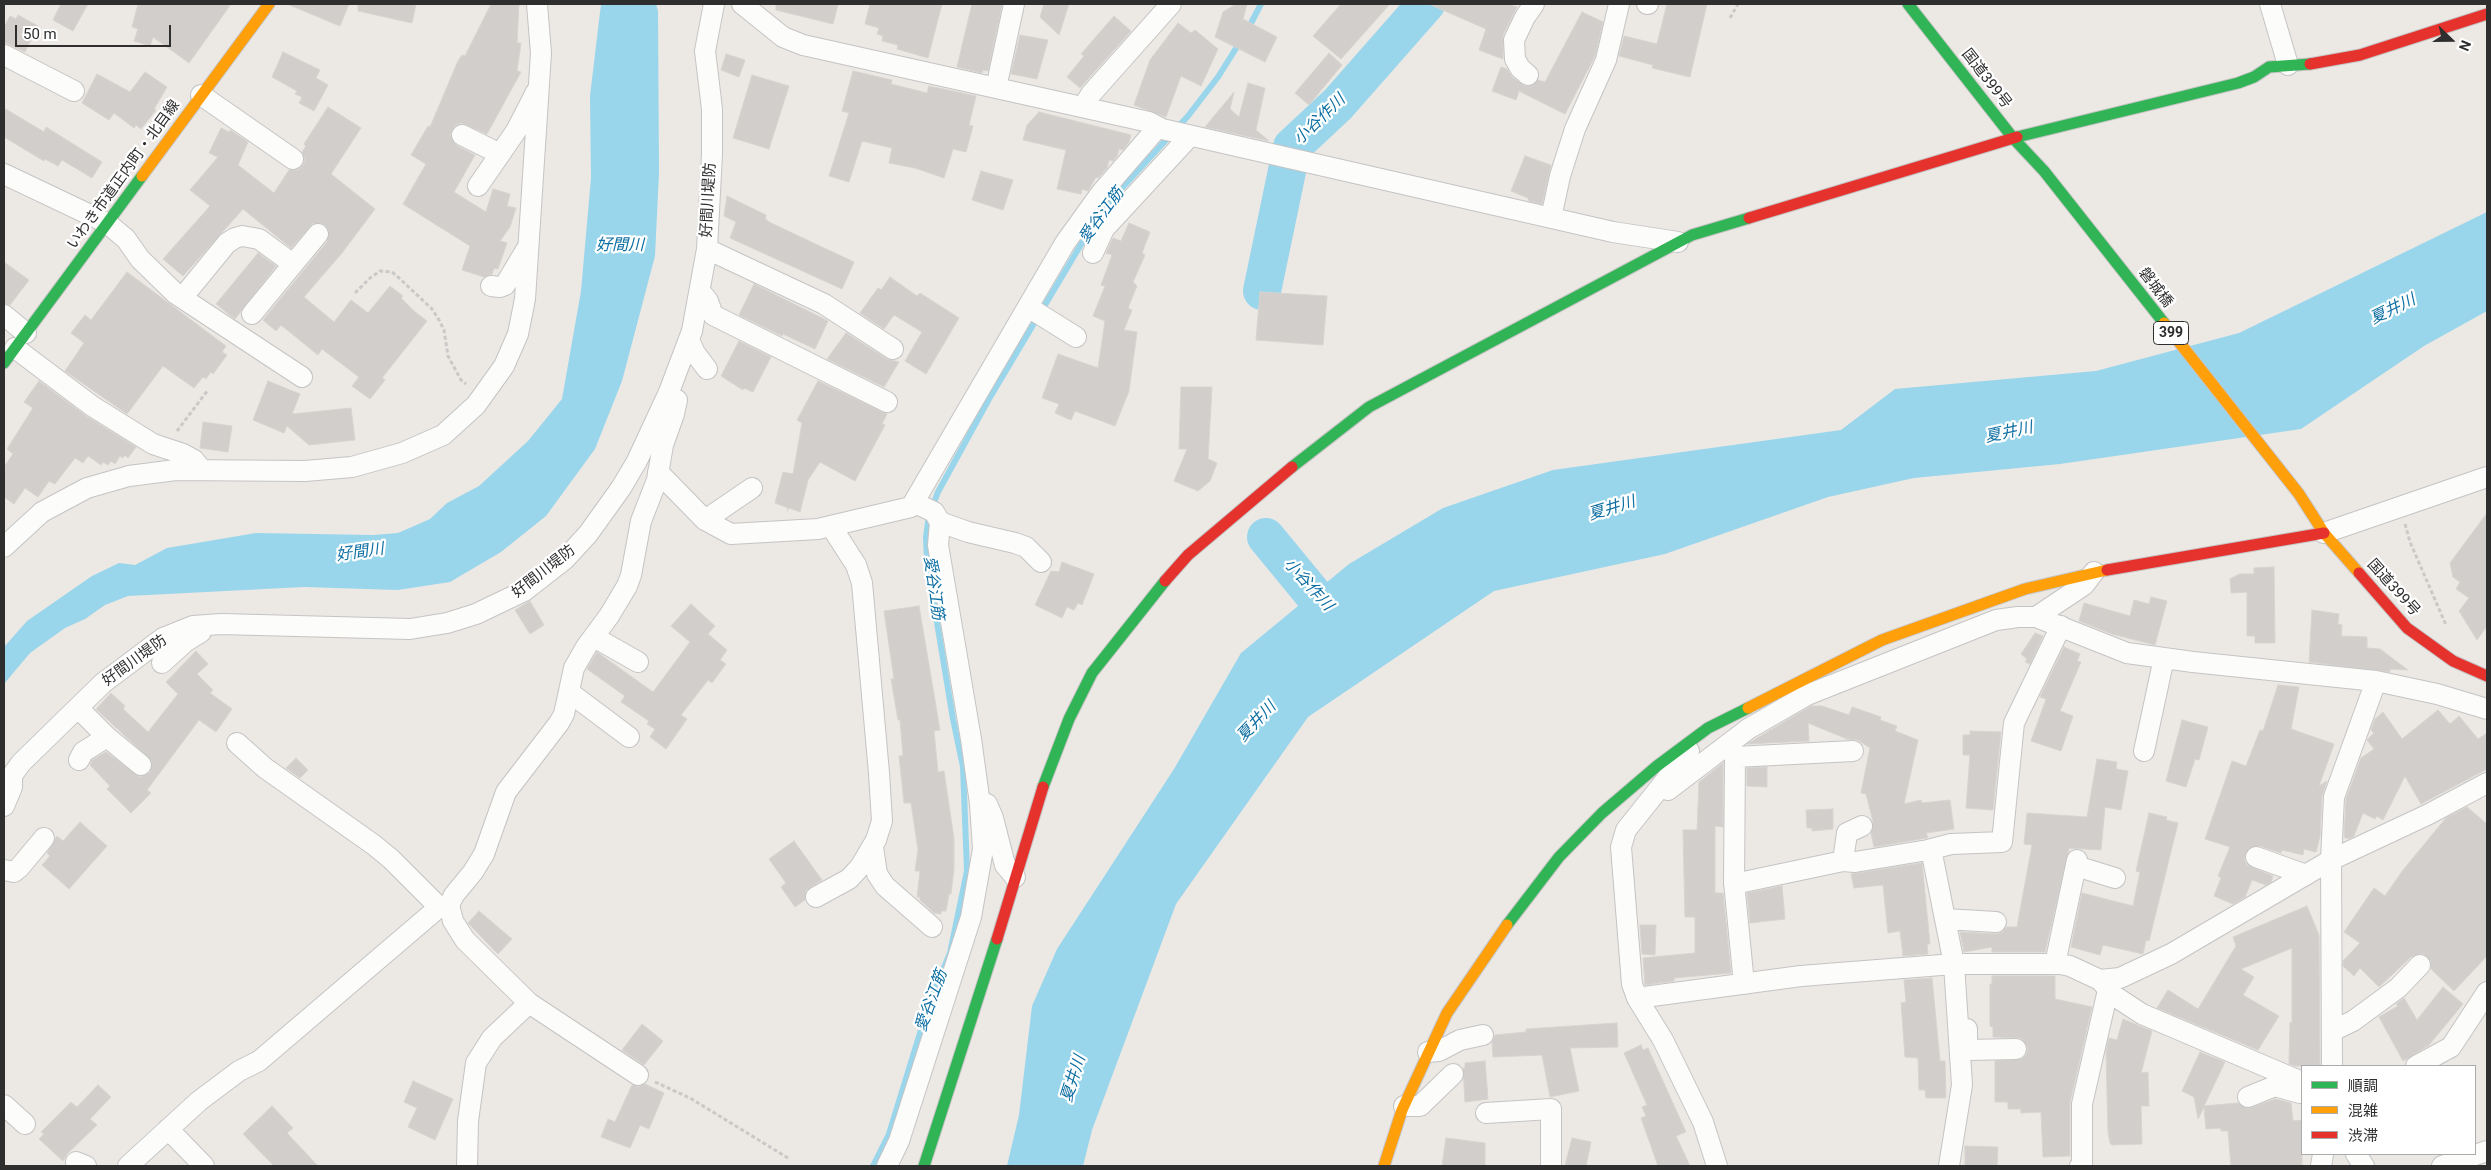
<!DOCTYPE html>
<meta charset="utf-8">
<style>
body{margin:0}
#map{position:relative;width:2491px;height:1170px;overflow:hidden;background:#ece8e4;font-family:Roboto,"Noto Sans JP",sans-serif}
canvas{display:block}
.frame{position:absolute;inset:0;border:5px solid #2e2e2e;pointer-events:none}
.legend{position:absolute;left:2301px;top:1065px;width:175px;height:90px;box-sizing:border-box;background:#fff;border:1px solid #ababab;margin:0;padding:6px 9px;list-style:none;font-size:15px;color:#2e2e2e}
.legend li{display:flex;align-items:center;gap:10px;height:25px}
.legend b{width:25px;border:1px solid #ababab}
.north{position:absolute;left:2426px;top:15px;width:50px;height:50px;-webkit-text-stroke:4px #fff;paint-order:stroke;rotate:112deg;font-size:14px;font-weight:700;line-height:20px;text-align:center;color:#2e2e2e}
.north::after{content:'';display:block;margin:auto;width:18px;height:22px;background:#2e2e2e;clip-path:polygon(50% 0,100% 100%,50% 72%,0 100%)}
.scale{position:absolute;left:15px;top:25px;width:156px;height:22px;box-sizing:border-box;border:2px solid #2e2e2e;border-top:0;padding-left:6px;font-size:15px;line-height:18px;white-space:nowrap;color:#2e2e2e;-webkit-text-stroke:4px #fff;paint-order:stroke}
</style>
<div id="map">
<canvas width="2491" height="1170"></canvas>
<div class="frame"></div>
<ul class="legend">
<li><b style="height:6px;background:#30b455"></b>順調</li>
<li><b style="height:6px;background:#ff9f0a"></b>混雑</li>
<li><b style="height:6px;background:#e5322d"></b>渋滞</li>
</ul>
<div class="north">N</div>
<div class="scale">50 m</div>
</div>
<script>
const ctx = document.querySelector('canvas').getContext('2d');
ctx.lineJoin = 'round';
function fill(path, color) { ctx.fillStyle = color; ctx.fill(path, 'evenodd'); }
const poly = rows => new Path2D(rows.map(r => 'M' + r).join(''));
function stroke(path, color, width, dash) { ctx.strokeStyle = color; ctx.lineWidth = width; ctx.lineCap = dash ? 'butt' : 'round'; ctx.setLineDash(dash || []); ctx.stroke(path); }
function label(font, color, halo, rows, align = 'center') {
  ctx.font = font + ' Roboto,"Noto Sans JP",sans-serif'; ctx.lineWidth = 4.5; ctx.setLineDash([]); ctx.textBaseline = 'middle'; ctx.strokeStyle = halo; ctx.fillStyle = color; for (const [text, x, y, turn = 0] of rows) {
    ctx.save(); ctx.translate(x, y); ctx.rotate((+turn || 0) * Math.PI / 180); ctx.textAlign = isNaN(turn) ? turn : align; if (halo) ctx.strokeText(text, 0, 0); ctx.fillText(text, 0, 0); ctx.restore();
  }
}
fill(poly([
 [601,4,656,4,658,11,659,173,655,256,622,381,595,449,546,516,501,552,450,582,398,590,304,587,128,596,105,605,85,619,65,628,30,653,4,684,4,647,27,621,92,576,119,563,135,565,167,548,256,533,373,535,398,533,430,519,447,503,479,486,528,441,562,399,581,291,591,178,590,96],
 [2487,212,2487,311,2424,346,2301,429,2060,464,1914,478,1828,497,1665,554,1494,591,1308,717,1176,904,1092,1130,1083,1166,1007,1166,1019,1115,1032,1006,1057,949,1174,769,1241,653,1349,564,1443,508,1553,470,1841,430,1895,389,2096,371,2239,333]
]), '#99d6ec');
stroke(poly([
 [1248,29,1261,4],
 [873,1166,889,1134,929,1004,950,953,967,871,963,767,953,719,927,562,926,537,929,515,938,492,989,399,1092,226,1110,201,1188,116,1218,77,1240,42]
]), '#99d6ec', 6);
stroke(poly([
 [1262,291,1292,147,1338,104,1426,4],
 [1266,537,1317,599,1351,628]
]), '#99d6ec', 38);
const building = poly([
 [61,4,88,4,73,31,53,20,61,4],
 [138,4,231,4,189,63,153,37,150,46,134,41,138,29,132,27,138,4],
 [287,4,349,4,340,26,287,4],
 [358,4,416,4,412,23,358,11,358,4],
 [491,4,519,4,517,43,521,43,517,71,521,72,487,134,462,123,455,125,450,135,456,145,475,155,454,192,486,212,493,189,510,194,507,206,516,208,510,227,500,241,507,243,498,269,494,268,492,274,484,277,462,270,470,246,403,204,426,164,411,155,428,126,430,127,458,61,462,55,465,56,491,4],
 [776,4,838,4,833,24,776,10,776,4],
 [870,4,942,4,928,58,897,49,898,45,882,41,883,36,877,34,879,28,865,24,870,4],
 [972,4,1002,5,988,71,983,70,982,73,957,67,972,4],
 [1044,4,1069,4,1059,35,1040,17,1044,4],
 [1236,4,1247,4,1243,19,1277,37,1265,62,1215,37,1223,12,1236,4],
 [1341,4,1390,4,1341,59,1313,36,1341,4],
 [1429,4,1508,4,1517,7,1503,35,1503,59,1479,50,1486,29,1429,4],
 [1667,4,1707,4,1690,77,1652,68,1653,65,1619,56,1624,36,1657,44,1667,4],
 [1582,12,1603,22,1595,56,1565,114,1519,91,1516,100,1492,91,1501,67,1507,69,1512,77,1525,86,1532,86,1538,80,1545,82,1582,12],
 [18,15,38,26,25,52,4,42,4,27,10,16,16,19,18,15],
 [1114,16,1131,31,1080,88,1067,77,1084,56,1081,54,1114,16],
 [1178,23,1191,33,1195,30,1218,49,1201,86,1181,76,1166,117,1134,105,1150,60,1178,23],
 [1020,35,1048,40,1037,79,1011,74,1020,35],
 [283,52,320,70,316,78,328,85,314,111,299,103,302,97,295,94,297,91,272,77,283,52],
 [1329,53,1342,65,1309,105,1295,93,1329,53],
 [726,54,745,60,739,77,721,70,726,54],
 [853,71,892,80,891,84,927,93,929,86,976,96,969,125,973,126,966,152,953,149,944,178,915,168,889,163,892,148,862,141,849,182,829,176,849,113,842,111,853,71],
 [145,72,167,87,154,109,156,110,141,129,136,125,134,128,114,113,109,120,82,103,97,74,130,92,145,72],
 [752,75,789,86,769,149,733,138,752,75],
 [1248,83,1265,88,1256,130,1269,141,1205,127,1234,92,1230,109,1239,117,1248,83],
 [328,107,361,128,331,174,375,209,342,253,304,297,334,322,351,300,368,313,390,286,403,296,401,298,414,311,427,321,382,378,385,380,370,399,352,386,359,377,322,349,318,355,281,325,276,331,263,320,327,242,329,230,325,225,313,223,291,248,243,209,183,276,163,259,210,206,190,190,218,157,209,153,221,128,229,132,230,130,248,142,238,165,274,193,289,170,298,170,303,165,305,160,302,152,306,146,304,144,328,107],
 [4,108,44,132,46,127,102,162,92,178,62,160,58,166,45,159,44,161,4,137,4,108],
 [1039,112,1131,135,1129,142,1123,150,1119,149,1117,156,1113,161,1109,160,1107,168,1098,178,1096,177,1088,191,1082,189,1081,194,1057,189,1066,150,1023,140,1027,125,1039,112],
 [1525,156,1551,165,1542,204,1529,201,1528,198,1511,191,1525,156],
 [981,171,1013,180,1003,210,972,200,981,171],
 [727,196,766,215,765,219,771,223,854,262,842,289,730,238,736,222,724,216,727,196],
 [1129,223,1150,232,1142,253,1145,255,1133,282,1137,286,1128,308,1132,310,1124,330,1137,332,1129,391,1115,426,1075,411,1071,420,1055,413,1059,404,1042,398,1058,354,1098,368,1105,321,1093,316,1105,286,1101,285,1112,255,1106,253,1113,238,1121,241,1129,223],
 [258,253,276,266,235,319,216,304,258,253],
 [4,262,29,280,10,305,4,303,4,262],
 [127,272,226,346,222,352,227,355,213,374,211,372,206,379,203,377,194,388,163,366,127,414,65,371,84,343,71,333,85,315,91,320,127,272],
 [890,277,917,296,920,293,959,318,926,374,905,361,922,332,894,315,884,329,860,313,878,288,881,290,890,277],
 [754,284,828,321,815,349,783,334,782,336,739,315,754,284],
 [1260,292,1327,296,1323,345,1256,340,1260,292],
 [846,333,887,359,899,362,884,387,827,359,846,333],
 [739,341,771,357,753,392,744,388,743,390,721,376,739,341],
 [39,381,86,416,136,447,128,458,125,455,123,458,120,456,115,464,111,461,108,465,103,462,101,465,88,456,83,463,75,458,55,484,49,481,38,497,25,488,14,504,4,497,4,467,13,454,7,449,33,408,24,402,39,381],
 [268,381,300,394,292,414,351,408,355,440,309,445,287,426,284,433,253,420,268,381],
 [818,381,887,414,882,424,885,425,855,481,820,462,808,480,800,512,789,508,787,511,788,508,775,503,783,472,793,474,802,423,797,420,818,381],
 [1181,387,1212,387,1208,459,1217,463,1210,481,1198,491,1174,481,1187,449,1179,449,1181,387],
 [203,422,232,426,228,452,200,448,203,422],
 [2487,513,2487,626,2477,640,2459,611,2469,598,2456,589,2460,582,2453,577,2450,563,2487,513],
 [1062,562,1094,574,1082,605,1078,603,1074,610,1067,607,1062,618,1035,605,1051,571,1059,572,1062,562],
 [2274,567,2275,643,2255,643,2255,636,2247,636,2247,592,2231,593,2230,579,2239,574,2254,574,2254,568,2274,567],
 [2151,597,2167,601,2155,645,2112,634,2079,621,2084,603,2130,616,2134,600,2149,604,2151,597],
 [530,601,544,625,530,634,515,610,530,601],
 [691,604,715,626,708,634,727,650,720,660,726,664,712,683,708,680,681,715,687,719,666,749,650,737,655,729,647,724,649,721,621,702,625,696,587,669,597,652,653,692,690,642,671,626,691,604],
 [919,606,940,730,934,731,938,772,944,771,954,839,954,869,951,894,949,894,946,911,941,911,941,914,934,913,920,900,920,897,917,897,920,871,915,871,918,850,911,803,904,803,899,756,903,756,900,720,898,720,891,679,894,679,884,611,919,606],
 [2312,610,2339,614,2338,624,2342,625,2341,636,2367,637,2367,648,2380,649,2408,670,2390,669,2390,672,2309,662,2312,610],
 [2035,633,2043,636,2030,664,2025,662,2027,659,2021,654,2035,633],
 [2064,647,2080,654,2077,661,2081,662,2060,711,2073,716,2061,751,2031,741,2046,699,2040,697,2064,647],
 [196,651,208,664,197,674,213,690,210,693,232,709,216,732,199,720,147,790,151,793,131,813,107,789,110,786,90,765,92,760,106,752,140,777,150,773,152,761,96,709,111,693,125,706,123,709,148,732,178,694,166,682,196,651],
 [2278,685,2299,687,2291,729,2334,744,2319,786,2327,781,2322,796,2320,836,2316,852,2304,849,2303,855,2282,850,2281,853,2260,846,2249,848,2244,859,2247,865,2273,876,2271,882,2266,885,2252,880,2245,897,2233,904,2214,896,2221,878,2218,876,2230,847,2205,839,2232,761,2246,766,2260,730,2263,731,2278,685],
 [1811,706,1822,706,1849,715,1852,707,1881,717,1880,720,1897,726,1895,731,1918,740,1904,804,1921,800,1922,803,1950,800,1954,829,1926,833,1928,838,1926,838,1874,847,1871,833,1873,821,1866,794,1861,793,1870,748,1858,740,1847,739,1808,723,1809,741,1747,744,1811,706],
 [2438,710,2450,724,2459,716,2478,739,2487,733,2487,769,2421,804,2405,776,2383,820,2377,816,2375,819,2363,813,2354,836,2348,839,2344,837,2346,799,2361,758,2374,749,2367,740,2374,733,2371,730,2375,719,2383,712,2402,739,2438,710],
 [2182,720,2208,727,2199,760,2195,759,2186,787,2166,781,2182,720],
 [1970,731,2001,732,1993,810,1966,808,1970,755,1963,755,1963,735,1970,735,1970,731],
 [296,758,308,770,300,778,286,768,296,758],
 [2097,759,2117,762,2116,769,2128,771,2121,810,2105,807,2101,850,2069,848,2045,952,1992,952,1992,947,1964,952,1960,932,1996,934,2002,932,2007,927,2017,927,2032,845,2024,844,2027,813,2087,817,2097,759],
 [1723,763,1723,827,1715,826,1715,893,1723,893,1731,973,1674,978,1674,981,1645,985,1643,958,1695,953,1695,917,1685,917,1683,830,1697,830,1699,782,1723,763],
 [1767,767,1767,787,1747,786,1747,768,1767,767],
 [2467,807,2487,824,2487,956,2454,991,2431,969,2431,961,2422,953,2411,957,2379,987,2360,968,2354,976,2343,966,2343,961,2360,943,2344,932,2374,888,2385,896,2403,870,2446,818,2467,807],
 [1833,809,1833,829,1812,831,1812,828,1807,828,1806,810,1833,809],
 [2149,813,2167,817,2166,820,2178,823,2149,941,2146,940,2143,954,2103,945,2100,955,2071,947,2082,893,2133,906,2140,872,2136,871,2149,813],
 [80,822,107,846,69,889,42,865,50,856,47,853,56,838,57,836,63,841,80,822],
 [794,841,822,880,806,890,805,900,795,907,781,887,786,883,769,859,794,841],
 [1922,863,1930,944,1927,944,1928,954,1903,956,1900,931,1888,933,1883,885,1854,888,1851,874,1922,863],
 [1782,886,1785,919,1750,923,1747,893,1782,886],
 [2307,906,2319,935,2320,1066,2295,1066,2289,1064,2290,1022,2292,1024,2292,948,2241,969,2254,977,2243,995,2279,1016,2258,1050,2157,1008,2168,990,2198,1009,2236,946,2233,937,2307,906],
 [479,911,512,939,498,954,468,923,479,911],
 [1640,925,1656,925,1655,955,1642,954,1640,925],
 [1992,976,2055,976,2055,999,2092,1007,2070,1102,2070,1156,2043,1157,2041,1112,2021,1113,2021,1109,2008,1109,2008,1102,1995,1102,1995,1061,2022,1059,2026,1055,2028,1048,2021,1038,1993,1037,1993,1027,1990,1026,1990,984,1992,984,1992,976],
 [1932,978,1940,1061,1945,1061,1946,1098,1926,1098,1925,1090,1919,1090,1918,1058,1905,1057,1901,1003,1906,1002,1904,980,1932,978],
 [2443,987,2463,1004,2429,1045,2403,1061,2379,1017,2398,1006,2396,1004,2404,998,2417,1020,2443,987],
 [2123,1019,2152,1031,2141,1073,2148,1072,2149,1106,2141,1106,2142,1144,2112,1145,2110,1143,2108,1132,2106,1052,2109,1038,2117,1040,2123,1019],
 [1617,1023,1618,1047,1570,1048,1579,1091,1550,1097,1542,1055,1493,1057,1492,1042,1495,1035,1526,1032,1526,1029,1617,1023],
 [642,1024,663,1041,644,1065,622,1050,642,1024],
 [1641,1045,1643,1050,1648,1048,1686,1132,1676,1136,1690,1166,1658,1166,1641,1118,1646,1116,1642,1107,1647,1105,1624,1053,1641,1045],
 [2200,1052,2225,1062,2204,1106,2238,1103,2247,1109,2276,1099,2291,1103,2293,1121,2302,1120,2302,1166,2231,1166,2228,1131,2221,1131,2221,1128,2206,1129,2204,1107,2198,1119,2194,1097,2182,1091,2200,1052],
 [1485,1061,1488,1099,1465,1102,1463,1068,1465,1068,1465,1063,1485,1061],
 [413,1081,453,1099,435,1140,408,1127,417,1108,404,1102,413,1081],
 [645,1084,664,1093,649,1129,640,1125,630,1148,601,1137,608,1119,615,1122,632,1085,638,1087,645,1084],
 [98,1085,111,1097,90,1119,97,1125,68,1153,63,1161,39,1139,44,1134,41,1132,71,1102,77,1107,98,1085],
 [272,1106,293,1128,287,1133,318,1166,274,1166,243,1134,272,1106],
 [1446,1138,1485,1143,1485,1166,1442,1166,1446,1138],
 [1572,1138,1591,1142,1586,1166,1565,1166,1572,1138],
 [1965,1146,1998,1147,1997,1166,1965,1166,1965,1146]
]);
fill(building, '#d1cecb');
stroke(building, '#d7d4d0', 1);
const street = poly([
 [742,4,783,37,803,45,1149,122,1162,129,1613,232,1678,242],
 [1647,4,1648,4],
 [2270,4,2288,65],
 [4,55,74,91],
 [1528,75,1520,68,1515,59,1514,40,1525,17,1534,4],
 [996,88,1014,4],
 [201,95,293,159],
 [1083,107,1091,94,1171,4],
 [462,135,500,154],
 [4,174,107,223,126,239,140,259,176,294,302,377],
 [478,186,516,131,536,92],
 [1551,218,1560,176,1575,129,1606,60,1619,4],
 [707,249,824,304,893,349],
 [1093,253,1104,229,1190,136],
 [491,286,500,287,505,285,526,250],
 [700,291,708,301,713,315,887,402],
 [182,298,227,243,235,238,242,236,259,239,293,264],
 [1028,307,1076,337],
 [252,314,318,234],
 [4,315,26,333],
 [689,340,695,353,707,369],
 [15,348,92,406,153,444,183,454,194,460,202,470],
 [658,472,705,520,731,534,818,529,911,507,1065,243,1101,193,1158,127],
 [705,520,752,488],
 [940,522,968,532,1015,543,1026,547,1041,562],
 [2324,533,2487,477],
 [4,547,42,512,87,488,129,476,176,470,305,471,352,467,402,453,443,435,476,405,504,366,518,334,525,299,541,53,537,4],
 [2094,572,2084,585,2036,617,2127,653,2193,662,2376,681,2437,694,2487,709],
 [594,637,638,662],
 [162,663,185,642,201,632],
 [569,692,629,737],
 [78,708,107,737,141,765],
 [237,743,265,768,374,845,391,859,440,908],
 [1689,751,1626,830,1621,847,1632,984,1637,998,1663,1040,1703,1122,1717,1166],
 [2144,751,2164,658],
 [79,760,83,752,107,737],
 [4,787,21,763,103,683,163,638,193,626,221,624,410,629,447,623,476,614,524,591,565,559,588,534,621,488,637,461,669,392,692,331,707,249,712,154,712,109,705,51,714,4],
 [1668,790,1748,729,1807,695,1996,620,2018,617,2036,617],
 [987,804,993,818,1005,865,1015,877],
 [4,806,12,787,12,776],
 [873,847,877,874,885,886,932,927],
 [1931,849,1954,964,1962,1085,1949,1166],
 [2256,857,2306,875],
 [1843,861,1847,833,1862,826],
 [2076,866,2115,878],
 [4,870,14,872,19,868,44,838],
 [1734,884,1843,861,1855,862,1928,850,1951,844,2002,842,2014,723,2061,626],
 [816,897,849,879,860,867,876,840,882,821,879,773,862,583,856,565,831,526],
 [1945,919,1996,922],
 [2055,964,2077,860],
 [2100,980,2113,995,2142,1014,2302,1082],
 [1744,984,1734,882,1735,757,1853,751],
 [1637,998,1801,976,1954,964,2060,964,2070,966,2100,980,2120,978,2171,954,2331,860,2429,814,2487,783],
 [1967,1029,1967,1050,2016,1049],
 [2332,1031,2353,1021,2398,988,2420,965],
 [1428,1052,1439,1051,1460,1040,1483,1035],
 [2332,1066,2331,860,2334,797,2376,681],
 [2416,1066,2451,1047,2487,992],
 [638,1075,529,1003,465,940,453,921,449,905,454,895,473,872,484,854,506,792,559,723,564,714,574,668,586,647,609,616,627,586,631,575,641,521,657,480,663,445,674,414,677,400],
 [2248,1097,2275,1086,2300,1093],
 [4,1105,25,1124],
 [1404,1106,1420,1106,1453,1074],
 [1486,1113,1551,1109,1551,1166],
 [168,1129,204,1166],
 [2356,1154,2364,1166],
 [76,1162,86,1166],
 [128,1166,199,1101,239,1071,259,1061,430,915,437,909,449,905],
 [467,1166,468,1121,476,1063,492,1038,529,1003],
 [887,1166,899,1141,971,917,983,849,980,804,971,739,938,545,940,522,934,512,915,503],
 [2080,1166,2082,1165,2082,1104,2108,990],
 [2321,1166,2323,1154],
 [2442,1166,2487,1151]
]);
const fast = poly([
 [1908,4,2013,138,2044,171,2164,323],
 [2017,137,2238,83,2254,77,2269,67,2310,64],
 [4,363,142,176],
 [1292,467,1369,407,1692,235,1749,218],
 [1043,787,1069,719,1092,673,1165,581],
 [1507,925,1559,857,1602,813,1657,766,1708,728,1748,708],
 [924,1166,997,939]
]);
const slow = poly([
 [142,176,269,4],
 [2164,323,2299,494,2324,533,2359,573],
 [1748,708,1882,640,2025,589,2107,570],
 [1384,1166,1402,1110,1447,1013,1507,925]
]);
const jam = poly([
 [2310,64,2360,55,2487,14],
 [1749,218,2017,137],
 [2107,570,2324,533],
 [2359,573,2407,628,2453,661,2487,676],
 [1165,581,1188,555,1292,467],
 [997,939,1043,787]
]);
stroke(street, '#c5c4c5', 22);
stroke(fast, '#c5c4c5', 13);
stroke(slow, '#c5c4c5', 13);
stroke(jam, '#c5c4c5', 13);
stroke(poly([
 [1730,18,1738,4],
 [355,293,370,278,380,271,392,272,398,277,432,309,439,320,444,330,448,356,461,380,466,384],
 [177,431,208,390],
 [2405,524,2410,542,2446,625],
 [655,1082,690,1098,788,1158]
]), '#c9c9c8', 3, [4, 2.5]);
stroke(street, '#fcfcfb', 20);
stroke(fast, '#30b455', 11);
stroke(slow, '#ff9f0a', 11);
stroke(jam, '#e5322d', 11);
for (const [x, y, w] of [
 [2171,333,35]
]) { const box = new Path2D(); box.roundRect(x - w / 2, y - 11.5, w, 23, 4); ctx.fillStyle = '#fff'; ctx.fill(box); stroke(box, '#2e2e2e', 1); }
label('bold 14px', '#2e2e2e', null, [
 ["399",2171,333]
]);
label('15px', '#2e2e2e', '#fff', [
 ["国道399号",1986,79,52],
 ["いわき市道正内町・北目線",124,175,-54],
 ["好間川堤防",709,200,-87],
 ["磐城橋",2155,288,52],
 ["好間川堤防",544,572,-38],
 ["国道399号",2393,588,48],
 ["好間川堤防",135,661,-36]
]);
label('italic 16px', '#0d6fa3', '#fff', [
 ["小谷作川",1320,120,-44],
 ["愛谷江筋",1102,216,-54],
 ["好間川",620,246],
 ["夏井川",2393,310,-26],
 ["夏井川",2009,433,-12],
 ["夏井川",1612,509,-17],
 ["好間川",360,553,-8],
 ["小谷作川",1308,585,48],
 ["愛谷江筋",933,588,82],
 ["夏井川",1257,722,-47],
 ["愛谷江筋",932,1001,-70],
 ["夏井川",1074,1079,-73]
]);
</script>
